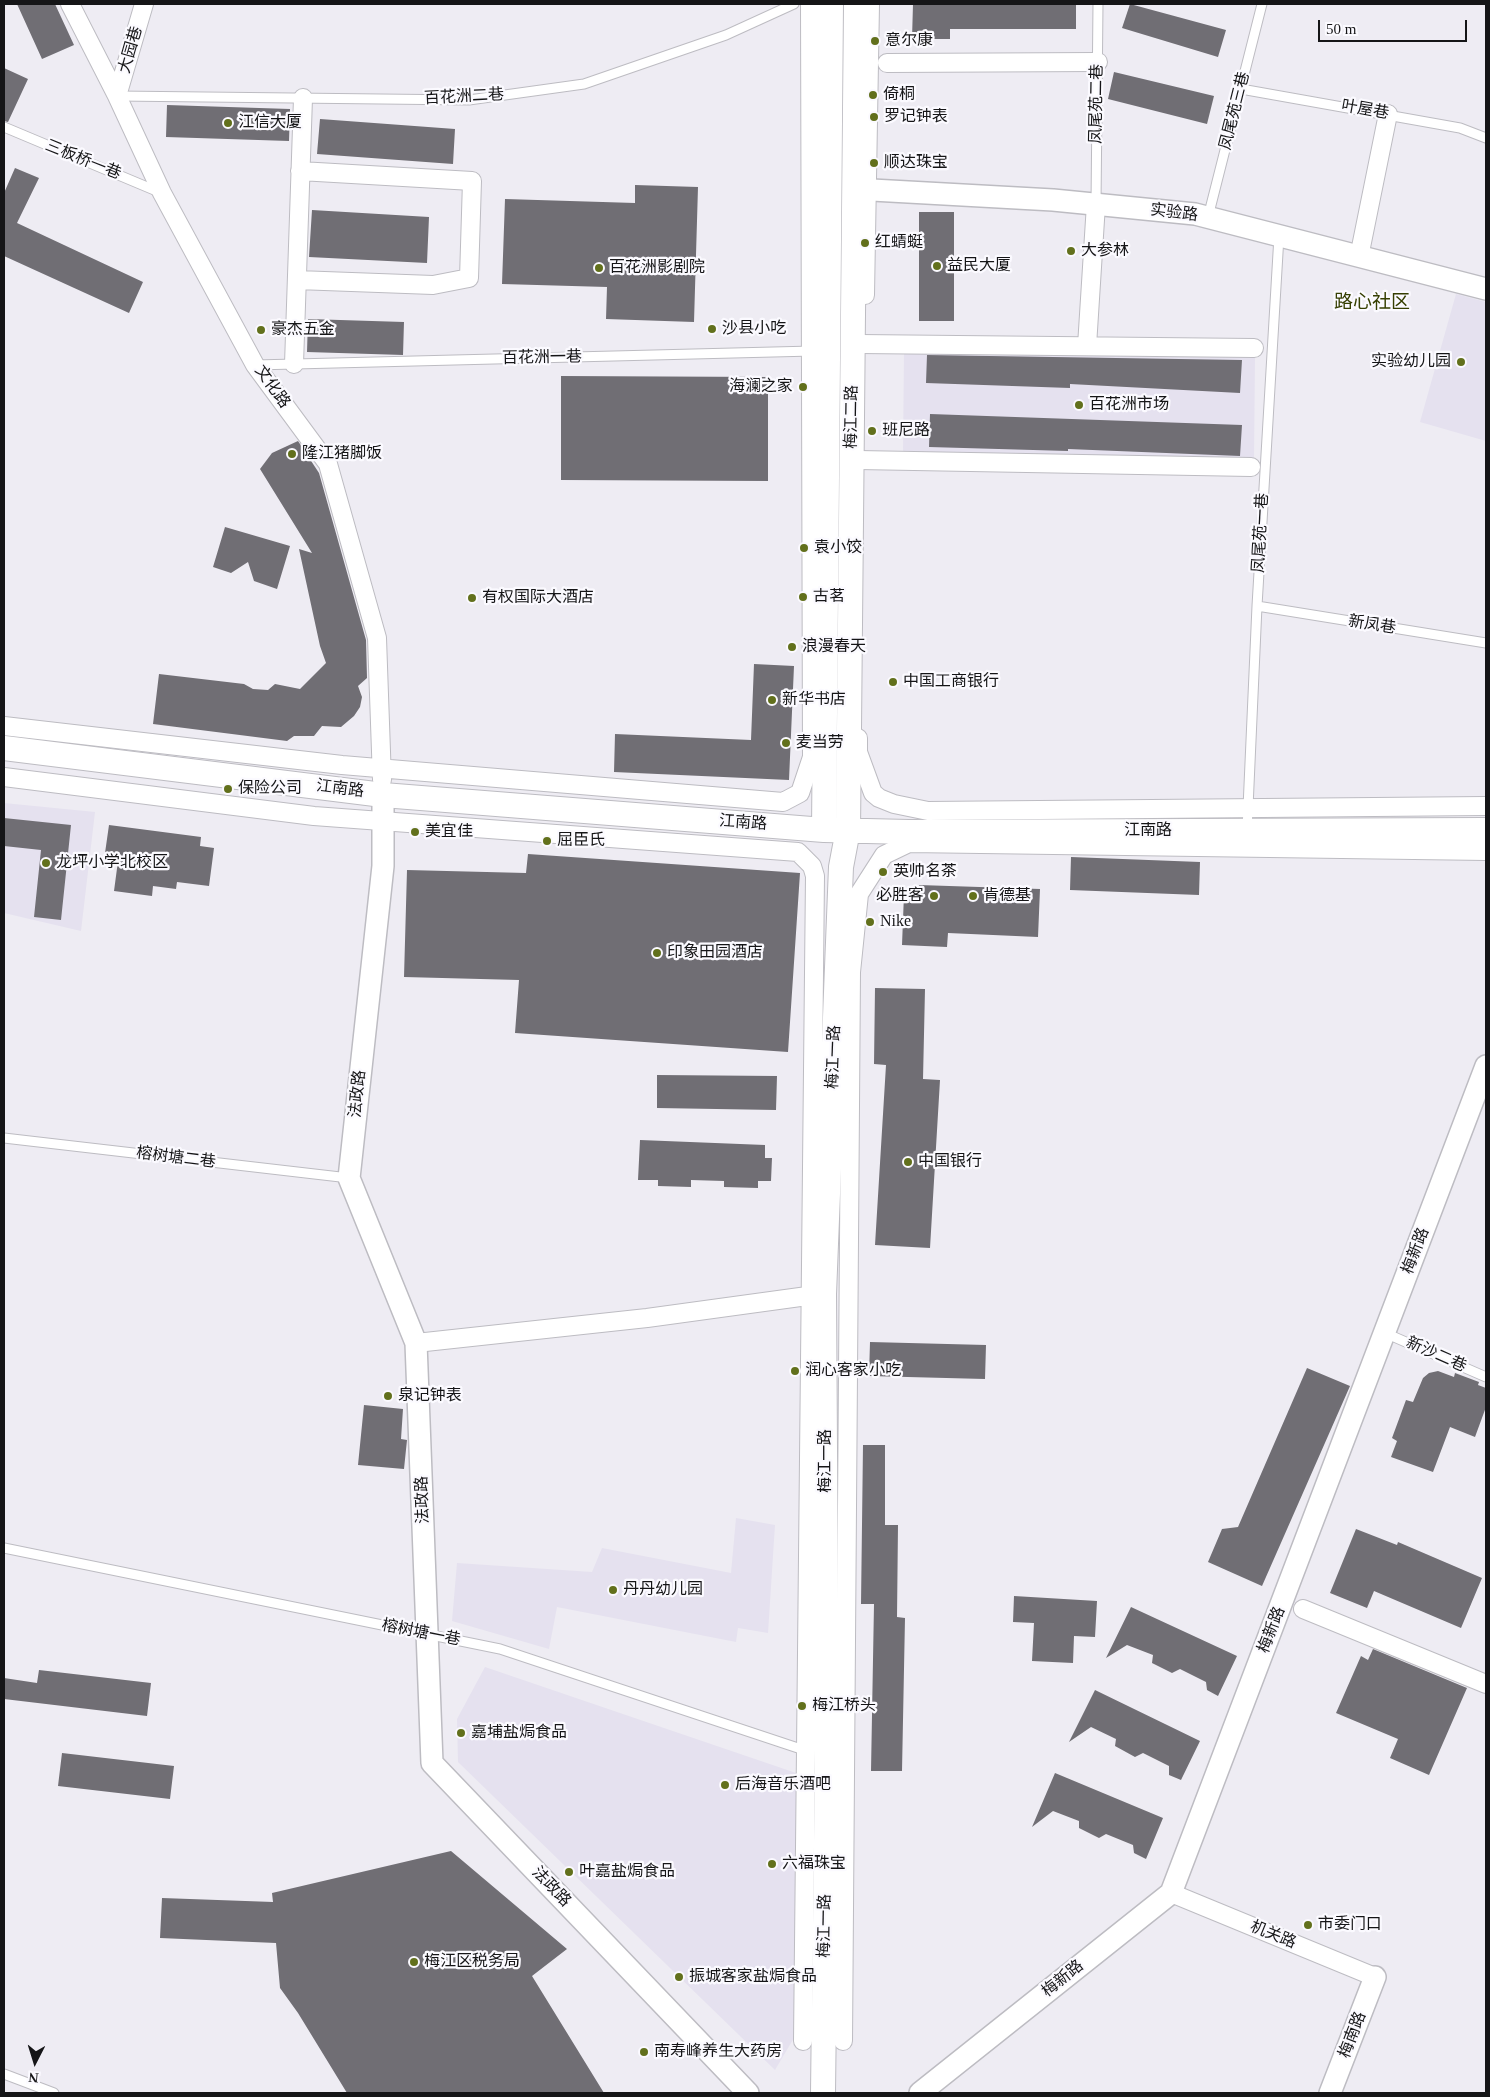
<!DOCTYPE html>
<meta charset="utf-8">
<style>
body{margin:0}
#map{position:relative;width:1490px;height:2097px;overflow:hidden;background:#eeecf3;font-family:"Times New Roman",serif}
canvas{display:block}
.frame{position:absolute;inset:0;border:5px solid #151517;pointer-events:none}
.north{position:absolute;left:10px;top:2037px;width:50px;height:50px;-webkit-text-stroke:4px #fbfaff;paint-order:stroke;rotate:185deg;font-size:14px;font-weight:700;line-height:20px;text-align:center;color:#151517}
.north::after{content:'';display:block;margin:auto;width:18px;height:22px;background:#151517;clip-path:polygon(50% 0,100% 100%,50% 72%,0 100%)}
.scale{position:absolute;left:1318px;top:20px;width:149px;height:22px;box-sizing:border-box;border:2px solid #151517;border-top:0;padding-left:6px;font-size:15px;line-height:18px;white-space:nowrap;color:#151517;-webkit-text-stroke:4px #fbfaff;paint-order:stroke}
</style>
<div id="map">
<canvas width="1490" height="2097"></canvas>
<div class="frame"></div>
<div class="north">N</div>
<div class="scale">50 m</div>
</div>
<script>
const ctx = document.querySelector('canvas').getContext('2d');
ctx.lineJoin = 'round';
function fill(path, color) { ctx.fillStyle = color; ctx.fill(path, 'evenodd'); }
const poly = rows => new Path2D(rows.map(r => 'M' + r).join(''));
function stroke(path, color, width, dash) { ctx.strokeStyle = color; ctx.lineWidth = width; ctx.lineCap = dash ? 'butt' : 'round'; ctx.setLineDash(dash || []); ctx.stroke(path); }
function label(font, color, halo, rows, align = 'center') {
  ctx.font = font + ' "Times New Roman","Noto Sans SC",serif'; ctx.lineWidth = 4.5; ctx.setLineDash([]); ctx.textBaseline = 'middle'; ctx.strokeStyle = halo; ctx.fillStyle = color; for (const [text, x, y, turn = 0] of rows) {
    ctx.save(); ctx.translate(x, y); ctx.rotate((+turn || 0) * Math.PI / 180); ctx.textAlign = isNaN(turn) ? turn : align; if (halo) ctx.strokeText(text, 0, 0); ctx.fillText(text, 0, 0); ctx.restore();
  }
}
fill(poly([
 [1456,294,1486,302,1486,441,1420,422],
 [904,352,1255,357,1254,458,903,453],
 [4,803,95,812,81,931,4,913],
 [736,1518,775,1525,768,1633,738,1628,736,1642,557,1607,549,1649,452,1621,457,1563,592,1572,602,1548,731,1573],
 [485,1667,799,1774,801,2026,775,2070,458,1762,457,1719]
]), '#e5e1ef');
fill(poly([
 [17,4,55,4,74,45,42,59],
 [913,4,1076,4,1076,29,950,29,950,39,912,39],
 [1130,4,1226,30,1218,57,1122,28],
 [4,68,28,79,8,122,4,121],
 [1114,72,1214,96,1207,124,1108,99],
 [167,105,290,109,289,141,166,137],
 [320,119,455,129,453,164,317,154],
 [15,168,39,178,17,223,143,282,129,313,4,256,4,193],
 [635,185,698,187,694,322,606,319,607,287,502,284,505,199,635,203],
 [312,210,429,217,427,263,309,257],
 [919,212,954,212,954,321,919,321],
 [308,319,404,322,403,355,307,352],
 [927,355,1242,360,1240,393,1070,384,1070,388,926,383],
 [561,376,768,377,768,481,561,480],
 [930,414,1242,425,1240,456,1068,449,1068,451,929,447],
 [298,441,319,473,366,640,367,678,358,686,362,697,360,707,354,716,341,727,322,726,314,736,294,736,287,741,153,724,159,674,244,684,253,689,268,690,275,684,300,689,326,663,320,646,299,549,312,553,260,469,272,453],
 [225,527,290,546,277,589,254,581,248,562,231,573,213,567],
 [754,664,794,666,789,780,614,772,615,734,751,740],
 [4,818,71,825,61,920,34,917,41,850,4,846],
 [109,825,201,837,200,846,214,848,209,886,177,882,176,889,153,886,152,896,114,891,118,861,104,860],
 [528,854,800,873,788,1052,515,1033,519,980,404,977,407,870,526,873],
 [1071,857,1200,862,1199,895,1070,890],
 [919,885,1040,889,1038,937,948,933,947,947,902,945,904,894,919,894],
 [875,988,925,989,923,1079,940,1080,930,1248,875,1245,886,1065,874,1064],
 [657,1075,777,1076,776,1110,657,1108],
 [640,1140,765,1145,765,1158,772,1158,771,1181,758,1181,758,1188,724,1187,724,1181,691,1180,691,1187,658,1186,658,1180,638,1180],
 [870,1342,986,1345,985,1379,869,1376],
 [1307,1368,1350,1386,1262,1586,1208,1562,1222,1529,1238,1527],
 [1438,1371,1454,1377,1455,1373,1479,1382,1478,1385,1486,1388,1486,1407,1475,1437,1450,1427,1433,1472,1391,1457,1397,1441,1392,1438,1406,1400,1413,1402,1423,1378,1429,1373],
 [364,1405,403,1409,401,1439,407,1440,404,1469,358,1465],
 [863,1445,885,1445,885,1525,898,1525,897,1617,905,1618,902,1771,871,1771,874,1604,861,1604],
 [1356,1529,1397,1545,1398,1542,1482,1578,1461,1628,1374,1591,1367,1608,1330,1593],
 [1014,1596,1097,1601,1095,1637,1074,1636,1073,1663,1032,1661,1034,1623,1013,1622],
 [1131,1607,1237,1656,1218,1696,1207,1690,1206,1682,1180,1669,1172,1673,1152,1663,1153,1655,1127,1645,1106,1658],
 [1373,1649,1467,1688,1429,1775,1390,1758,1398,1739,1336,1713,1361,1656,1368,1660],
 [39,1670,151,1683,147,1716,4,1699,4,1678,37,1683],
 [1095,1690,1200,1741,1181,1780,1169,1775,1169,1766,1143,1753,1135,1757,1115,1746,1116,1739,1091,1727,1069,1742],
 [62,1753,174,1766,170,1799,58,1786],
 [1055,1773,1163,1818,1146,1859,1134,1853,1133,1845,1106,1834,1099,1838,1079,1828,1079,1821,1053,1811,1032,1827],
 [451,1851,567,1949,532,1976,604,2093,347,2093,298,2013,280,1988,276,1943,160,1938,162,1898,273,1902,272,1893]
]), '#706e74');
const service = poly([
 [1241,89,1460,128,1486,138],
 [117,96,469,100,584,84,726,35,794,4],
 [4,127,159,192],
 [1096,204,1098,4],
 [1208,217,1262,4],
 [255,365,813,351],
 [1257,606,1486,643],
 [1247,830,1257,606,1279,236],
 [4,1138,349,1178],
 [1385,1333,1486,1377],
 [4,1548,500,1649,807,1751],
 [4,2074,54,2093]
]);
const minor = poly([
 [70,4,117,96,162,193,255,365,328,464,377,638,382,780],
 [887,63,1098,62],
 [117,96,144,4],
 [1359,257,1388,114],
 [297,280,433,285,469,278,472,181,300,171],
 [865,295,870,4],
 [859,344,1254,348],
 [1087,346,1096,204],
 [294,364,303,98],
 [858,460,1251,467],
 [4,726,342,765,783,802,800,793,812,757,810,4],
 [858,738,858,752,873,793,879,798,894,804,928,811,1486,806],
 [4,777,314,816,798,852,812,866,815,876,803,2041],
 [416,1343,647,1318,822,1294],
 [1303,1609,1486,1684],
 [1171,1893,1375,1977],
 [843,2041,851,972,859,894,884,855,909,843,1486,851]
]);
const tertiary = poly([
 [854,189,1053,200,1195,214,1486,289],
 [383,795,383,866,349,1178,416,1343,432,1763,748,2093],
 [920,2093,1171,1893,1486,1066],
 [1330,2093,1375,1977]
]);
const secondary = poly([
 [4,748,383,795,824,830,909,832,1486,830],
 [824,830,831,4],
 [823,2093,827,1758,824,1294,841,867,848,830,856,4]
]);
stroke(service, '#bdbcc2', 11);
stroke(minor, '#bdbcc2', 20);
stroke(tertiary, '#bdbcc2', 24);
stroke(secondary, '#bdbcc2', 26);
stroke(service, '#fff', 9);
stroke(minor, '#fff', 18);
stroke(tertiary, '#fff', 21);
stroke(secondary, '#fff', 24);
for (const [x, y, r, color] of [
 [875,41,5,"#62701c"],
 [873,95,5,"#62701c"],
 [874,117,5,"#62701c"],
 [228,123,5,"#62701c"],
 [874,163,5,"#62701c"],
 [865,243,5,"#62701c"],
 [1071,251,5,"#62701c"],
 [937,266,5,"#62701c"],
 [599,268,5,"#62701c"],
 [712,329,5,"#62701c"],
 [261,330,5,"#62701c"],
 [1461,362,5,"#62701c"],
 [803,387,5,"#62701c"],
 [1079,405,5,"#62701c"],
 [872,431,5,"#62701c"],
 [292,454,5,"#62701c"],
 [804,548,5,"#62701c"],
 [803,597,5,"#62701c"],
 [472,598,5,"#62701c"],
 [792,647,5,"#62701c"],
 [893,682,5,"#62701c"],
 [772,700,5,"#62701c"],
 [786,743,5,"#62701c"],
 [228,789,5,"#62701c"],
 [415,832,5,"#62701c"],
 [547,841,5,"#62701c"],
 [46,863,5,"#62701c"],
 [883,872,5,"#62701c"],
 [934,896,5,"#62701c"],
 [973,896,5,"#62701c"],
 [870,922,5,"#62701c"],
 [657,953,5,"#62701c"],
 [908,1162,5,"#62701c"],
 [795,1371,5,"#62701c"],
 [388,1396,5,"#62701c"],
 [613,1590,5,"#62701c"],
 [802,1706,5,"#62701c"],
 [461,1733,5,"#62701c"],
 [725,1785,5,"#62701c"],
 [772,1864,5,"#62701c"],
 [569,1872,5,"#62701c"],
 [1308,1925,5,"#62701c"],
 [414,1962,5,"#62701c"],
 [679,1977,5,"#62701c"],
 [644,2052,5,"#62701c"]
]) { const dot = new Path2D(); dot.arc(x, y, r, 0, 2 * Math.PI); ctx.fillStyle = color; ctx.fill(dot); stroke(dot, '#fbfaff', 2); }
label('16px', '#151517', '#fbfaff', [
 ["意尔康",885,41],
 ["倚桐",883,95],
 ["罗记钟表",884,117],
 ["江信大厦",238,123],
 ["顺达珠宝",884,163],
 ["红蜻蜓",875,243],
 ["大参林",1081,251],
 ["益民大厦",947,266],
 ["百花洲影剧院",609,268],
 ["沙县小吃",722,329],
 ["豪杰五金",271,330],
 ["实验幼儿园",1451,362,"right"],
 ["海澜之家",793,387,"right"],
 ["百花洲市场",1089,405],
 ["班尼路",882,431],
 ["隆江猪脚饭",302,454],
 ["袁小饺",814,548],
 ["古茗",813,597],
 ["有权国际大酒店",482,598],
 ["浪漫春天",802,647],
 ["中国工商银行",903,682],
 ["新华书店",782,700],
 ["麦当劳",796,743],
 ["保险公司",238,789],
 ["美宜佳",425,832],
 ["屈臣氏",557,841],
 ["龙坪小学北校区",56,863],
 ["英帅名茶",893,872],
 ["必胜客",924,896,"right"],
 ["肯德基",983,896],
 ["Nike",880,922],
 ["印象田园酒店",667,953],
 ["中国银行",918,1162],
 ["润心客家小吃",805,1371],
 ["泉记钟表",398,1396],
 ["丹丹幼儿园",623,1590],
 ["梅江桥头",812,1706],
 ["嘉埔盐焗食品",471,1733],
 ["后海音乐酒吧",735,1785],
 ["六福珠宝",782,1864],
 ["叶嘉盐焗食品",579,1872],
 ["市委门口",1318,1925],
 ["梅江区税务局",424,1962],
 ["振城客家盐焗食品",689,1977],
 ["南寿峰养生大药房",654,2052]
], 'left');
label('16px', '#151517', '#fbfaff', [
 ["大园巷",131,50,-74],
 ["百花洲二巷",464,97,-3],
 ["凤尾苑二巷",1097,104,-89],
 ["叶屋巷",1365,110,10],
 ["凤尾苑三巷",1235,111,-76],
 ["三板桥一巷",83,160,22],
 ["实验路",1174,213,7],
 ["百花洲一巷",542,358,-1],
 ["文化路",272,387,54],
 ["梅江二路",852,417,-89],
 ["凤尾苑一巷",1261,533,-87],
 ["新凤巷",1372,625,9],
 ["江南路",340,789,7],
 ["江南路",743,823,4],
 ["江南路",1148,831],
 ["梅江一路",834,1057,-88],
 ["法政路",358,1094,-84],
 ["榕树塘二巷",176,1158,7],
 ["梅新路",1416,1251,-69],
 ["新沙二巷",1436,1355,24],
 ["梅江一路",826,1461,-90],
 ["法政路",423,1500,-92],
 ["梅新路",1272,1630,-69],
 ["榕树塘一巷",421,1633,11],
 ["法政路",551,1887,46],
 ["梅江一路",825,1926,-89],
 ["机关路",1273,1935,22],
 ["梅新路",1063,1979,-39],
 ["梅南路",1353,2035,-69]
]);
label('19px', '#363f02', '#fbfaff', [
 ["路心社区",1372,303]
]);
</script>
